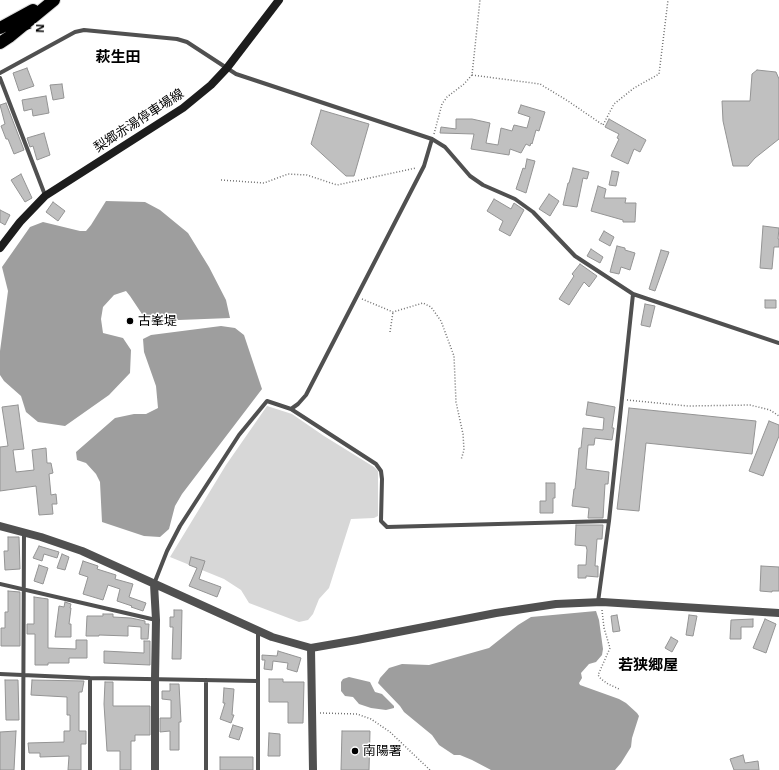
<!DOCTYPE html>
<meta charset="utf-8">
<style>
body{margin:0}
#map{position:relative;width:779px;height:770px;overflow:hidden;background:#fff;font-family:"Noto Sans",sans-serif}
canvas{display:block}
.north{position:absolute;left:8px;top:8px;width:40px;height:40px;-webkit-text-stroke:3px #fff;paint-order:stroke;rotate:92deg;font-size:11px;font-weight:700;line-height:16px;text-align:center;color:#000}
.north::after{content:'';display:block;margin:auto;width:14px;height:18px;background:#000;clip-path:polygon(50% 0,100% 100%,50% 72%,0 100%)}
</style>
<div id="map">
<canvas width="779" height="770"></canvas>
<div class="north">N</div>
</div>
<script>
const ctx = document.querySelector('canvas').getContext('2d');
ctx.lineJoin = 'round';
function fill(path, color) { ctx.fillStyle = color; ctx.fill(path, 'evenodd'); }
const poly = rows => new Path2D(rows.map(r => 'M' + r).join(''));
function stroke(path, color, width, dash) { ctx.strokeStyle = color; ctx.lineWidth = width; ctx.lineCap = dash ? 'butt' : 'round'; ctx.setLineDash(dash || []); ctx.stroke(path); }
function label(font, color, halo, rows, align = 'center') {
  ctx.font = font + ' "Noto Sans","Noto Sans JP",sans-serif'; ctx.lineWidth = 3; ctx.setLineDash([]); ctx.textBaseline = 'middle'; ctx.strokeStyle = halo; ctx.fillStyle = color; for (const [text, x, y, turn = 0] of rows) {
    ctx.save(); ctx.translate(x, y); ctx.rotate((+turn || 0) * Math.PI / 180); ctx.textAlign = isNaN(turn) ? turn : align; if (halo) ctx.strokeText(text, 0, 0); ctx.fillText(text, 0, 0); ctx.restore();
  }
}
fill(poly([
 [267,406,292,414,324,436,374,467,378,471,378,516,374,518,351,519,329,588,319,599,313,614,308,620,299,622,249,603,241,590,224,579,170,557,226,465]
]), '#d7d7d7');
fill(poly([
 [106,201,145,202,160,210,188,233,209,267,226,300,230,318,153,321,142,314,130,296,126,291,114,295,103,307,101,319,103,333,123,338,131,350,130,373,109,395,65,426,38,422,26,412,21,396,4,381,0,375,0,351,8,291,2,267,30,227,43,222,80,231,86,231,91,225],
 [221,326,235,328,244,335,262,389,182,494,175,506,169,529,160,537,144,536,102,522,100,482,96,474,86,463,77,460,76,452,115,418,134,414,146,414,158,408,156,386,144,352,143,339,151,335],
 [596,611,599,620,603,649,602,655,596,662,589,664,581,673,582,678,579,683,580,685,619,699,626,703,637,713,639,716,632,738,631,747,621,763,615,770,491,770,472,760,460,755,454,755,439,745,432,735,404,712,400,706,378,683,380,678,389,668,402,664,429,665,489,648,518,625,531,617],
 [349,677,370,682,375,692,382,694,394,706,394,708,386,710,371,708,359,704,353,697,345,696,341,691,341,682,343,679]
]), '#9e9e9e');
const building = poly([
 [27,68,34,86,19,91,13,73,27,68],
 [757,70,776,72,779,79,779,139,755,158,748,166,733,166,723,121,722,101,750,101,752,74,757,70],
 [62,84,64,98,53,100,50,85,62,84],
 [46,96,49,113,33,116,32,109,24,111,22,100,46,96],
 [6,103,24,150,14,154,8,139,6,139,1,126,5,124,0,105,6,103],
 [521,105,545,112,539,131,536,130,532,144,531,143,530,146,526,144,521,153,510,149,509,155,471,149,474,134,440,133,441,127,456,129,456,119,472,119,490,123,486,143,498,145,501,128,512,131,514,125,527,128,530,117,518,113,521,105],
 [321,110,369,124,354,176,346,176,311,144,321,110],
 [609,119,646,140,640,152,634,149,628,164,611,156,619,139,617,138,619,134,605,127,609,119],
 [44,133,50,155,37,160,33,146,30,147,27,138,44,133],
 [527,159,535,161,526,193,516,189,523,168,525,169,527,159],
 [573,168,589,172,587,179,583,178,577,207,563,205,568,183,569,183,573,168],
 [612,171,619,172,616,186,609,185,612,171],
 [21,174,32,198,25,202,11,180,21,174],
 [598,186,606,189,604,198,626,198,625,203,636,203,635,222,623,222,623,220,591,211,598,186],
 [549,194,559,201,550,216,539,209,549,194],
 [494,199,511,209,514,203,524,210,510,236,499,230,503,221,487,211,494,199],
 [53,202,65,211,58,221,46,212,53,202],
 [0,210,10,215,5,225,0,222,0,210],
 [763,226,779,228,778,239,779,239,779,247,774,247,772,269,760,268,763,226],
 [604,231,614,237,610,246,599,240,604,231],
 [617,246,625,248,625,250,635,253,630,270,621,267,619,274,610,272,617,246],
 [591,249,603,257,600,263,587,256,591,249],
 [661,250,669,252,655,291,649,289,661,250],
 [580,264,597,276,589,287,584,282,569,305,559,299,574,276,572,274,580,264],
 [765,300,776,300,776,308,765,308,765,300],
 [645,304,655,306,650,327,641,325,645,304],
 [588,402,615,407,612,428,614,428,612,440,595,438,594,445,588,445,586,469,609,472,608,484,605,484,603,518,588,518,589,508,572,506,574,489,575,489,579,448,581,448,583,428,603,430,604,418,586,415,588,402],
 [18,405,24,449,13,450,16,472,34,470,32,450,46,448,47,463,51,463,53,473,49,474,51,495,56,494,57,504,52,504,53,514,39,515,36,486,0,491,0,447,8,446,2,407,18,405],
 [629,408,756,421,752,454,646,443,639,511,617,509,629,408],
 [769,421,779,425,779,436,763,476,749,471,769,421],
 [546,483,555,483,555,498,553,498,553,513,540,513,540,501,546,501,546,483],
 [576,525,603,525,602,539,597,539,595,566,598,566,598,577,586,576,586,578,578,578,578,565,586,565,587,550,586,546,575,545,576,525],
 [8,537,19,537,20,569,5,570,4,551,8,551,8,537],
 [39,546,59,552,57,558,44,554,42,561,33,558,39,546],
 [62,554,69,557,65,570,57,568,62,554],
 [191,557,205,561,199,579,221,587,217,597,189,586,197,568,189,565,191,557],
 [83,561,98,566,97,569,116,575,115,579,133,584,129,597,146,603,143,611,131,607,132,606,117,601,120,589,108,585,103,600,83,594,88,577,79,574,83,561],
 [39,565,48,568,43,584,34,581,39,565],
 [761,566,779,567,779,591,772,591,772,592,760,591,761,566],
 [8,591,20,592,20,646,1,646,1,628,5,628,5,612,8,612,8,591],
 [34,597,48,599,48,648,76,649,76,640,87,640,87,658,69,658,69,663,48,663,48,665,35,665,35,634,27,634,27,624,34,624,34,597],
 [65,602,71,604,70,608,71,608,69,624,71,624,71,637,55,637,59,606,64,607,65,602],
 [174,610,182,610,181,659,172,659,173,627,170,627,170,617,174,617,174,610],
 [103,614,113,614,113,617,131,618,145,621,145,624,149,624,148,639,141,639,141,627,128,626,128,636,99,635,99,636,86,636,87,616,103,616,103,614],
 [617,615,620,631,613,632,611,616,617,615],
 [689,615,697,616,693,636,686,635,689,615],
 [753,619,753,627,741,627,741,639,730,639,731,620,753,619],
 [765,619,776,624,766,653,753,648,765,619],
 [671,637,678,641,672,652,665,648,671,637],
 [144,641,150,641,150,665,104,663,104,651,144,653,144,641],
 [278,651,301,658,297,672,287,669,288,663,273,661,272,670,264,669,265,660,262,660,262,655,277,656,278,651],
 [269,679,283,679,283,682,304,682,303,723,288,723,288,702,269,702,269,679],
 [5,680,18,680,19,720,6,720,5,680],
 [32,680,84,681,82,692,79,692,79,731,86,731,86,744,81,744,81,770,68,770,69,756,40,757,40,753,29,753,28,743,64,742,64,731,70,731,70,715,67,715,67,697,31,695,32,680],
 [105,682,113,682,113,706,150,706,150,735,135,735,135,741,131,741,131,770,120,770,120,751,107,751,104,704,105,682],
 [170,684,179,684,181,722,179,722,179,750,170,750,170,731,160,732,160,718,171,718,171,700,162,699,162,691,170,691,170,684],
 [224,688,234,689,232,715,234,715,231,723,220,719,225,703,223,703,224,688],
 [233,725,243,728,239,740,229,737,233,725],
 [16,731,14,770,0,770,0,732,16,731],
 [342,731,370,731,369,770,341,770,342,731],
 [269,733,280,734,280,756,268,756,269,733],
 [743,755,745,763,758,761,759,770,734,770,730,759,743,755],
 [220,757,253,757,253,770,220,770,220,757]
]);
fill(building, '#c0c0c0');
stroke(building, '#949494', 1);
const motorway = poly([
 [0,28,33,10],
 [0,43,9,37,54,0]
]);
stroke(motorway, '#dbdbdb', 14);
stroke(poly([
 [472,75,540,84,568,101,603,125,614,104,634,88,659,74,668,0],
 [434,134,442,104,447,97,464,84,472,75,480,0],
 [221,180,264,183,288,174,307,175,337,185,416,168],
 [362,299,393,312,423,303,431,307,441,321,454,356,456,402,463,434,464,450,461,460],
 [390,332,393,312],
 [627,400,688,406,750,405,770,410,779,416],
 [602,610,604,628,610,648,598,675,601,679,608,684,619,689],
 [320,713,357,714,371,719,390,732,430,770]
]), '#727272', 1.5, [1, 2]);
stroke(poly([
 [0,73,75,32,84,30,177,39,187,42,236,74,432,139,445,147,470,176,483,185,515,199,533,212,575,256,633,294,779,343],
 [0,78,45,195],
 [291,409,298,404,306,395,424,166,432,139],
 [0,584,156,620],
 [154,584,167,551,180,526,239,435,267,401,291,409,376,464,381,471,382,479,381,521,387,527,609,521],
 [598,602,609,521,633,294],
 [0,674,90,678,257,681],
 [23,770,24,532],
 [90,770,90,678],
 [206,770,206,680],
 [258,770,258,630]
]), '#505050', 4);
stroke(poly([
 [0,526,41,537,82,551,272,637,311,648,357,640,496,613,556,604,602,602,779,613],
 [154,584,156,620,155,679,155,770],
 [311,648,313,770]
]), '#505050', 8);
stroke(poly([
 [0,248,20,222,45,196,183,108,211,85,227,68,279,0]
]), '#1d1d1d', 8);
stroke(motorway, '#000', 12);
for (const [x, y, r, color] of [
 [130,321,4,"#000"],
 [355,751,4,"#000"]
]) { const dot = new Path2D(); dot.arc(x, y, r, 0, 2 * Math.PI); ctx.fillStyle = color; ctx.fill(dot); stroke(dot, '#fff', 1.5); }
label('13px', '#000', '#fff', [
 ["梨郷赤湯停車場線",139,121,-33]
]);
label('13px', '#000', '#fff', [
 ["古峯堤",138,321],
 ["南陽署",363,751]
], 'left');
label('bold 15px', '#000', '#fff', [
 ["萩生田",118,58],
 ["若狭郷屋",648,666]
]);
</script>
